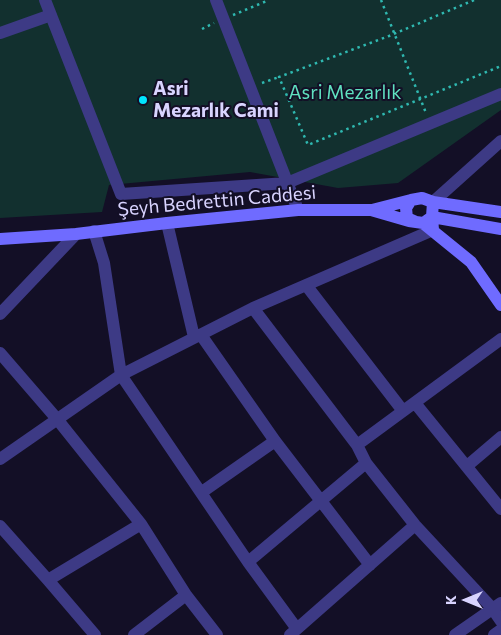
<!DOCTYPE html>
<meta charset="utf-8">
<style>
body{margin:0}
#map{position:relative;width:501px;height:635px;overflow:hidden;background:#130f26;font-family:Commissioner,sans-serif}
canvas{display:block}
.north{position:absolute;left:441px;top:575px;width:50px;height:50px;-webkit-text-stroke:4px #130f26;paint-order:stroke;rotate:270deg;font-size:14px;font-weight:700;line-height:20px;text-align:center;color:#d9d4ff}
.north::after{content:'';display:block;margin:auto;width:18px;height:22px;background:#d9d4ff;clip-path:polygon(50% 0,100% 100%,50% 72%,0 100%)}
</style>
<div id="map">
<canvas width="501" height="635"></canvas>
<div class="north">K</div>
</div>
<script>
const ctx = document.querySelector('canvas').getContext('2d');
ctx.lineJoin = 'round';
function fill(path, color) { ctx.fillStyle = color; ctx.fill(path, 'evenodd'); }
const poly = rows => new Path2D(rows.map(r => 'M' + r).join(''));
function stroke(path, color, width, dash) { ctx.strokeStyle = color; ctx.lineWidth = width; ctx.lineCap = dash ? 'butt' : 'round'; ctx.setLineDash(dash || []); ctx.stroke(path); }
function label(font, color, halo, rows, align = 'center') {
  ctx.font = font + ' Commissioner,sans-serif'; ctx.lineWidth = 4; ctx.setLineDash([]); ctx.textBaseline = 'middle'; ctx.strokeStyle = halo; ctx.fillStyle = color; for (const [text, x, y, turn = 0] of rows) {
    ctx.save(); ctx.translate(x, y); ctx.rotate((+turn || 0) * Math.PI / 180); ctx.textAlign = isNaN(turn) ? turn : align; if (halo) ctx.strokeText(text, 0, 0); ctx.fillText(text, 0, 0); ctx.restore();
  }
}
fill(poly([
 [0,0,501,0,501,110,398,183,338,188,250,172,109,185,102,212,0,218]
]), '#12302f');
stroke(poly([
 [381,0,426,113],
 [474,0,389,36,279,77,308,145,501,66],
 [233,15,269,0],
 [202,29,214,23],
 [262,83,279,77]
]), '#2fb8b0', 2.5, [2.5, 4]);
stroke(poly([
 [45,0,121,194,287,183,501,94],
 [216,0,298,210],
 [0,33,51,15],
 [433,202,501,141],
 [167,223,194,337],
 [94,231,104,263,121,375,248,562,297,629],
 [306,285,403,411],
 [253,308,357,445,366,463,415,525,492,608,501,621],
 [0,314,76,234],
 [201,335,275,441,370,565],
 [0,353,57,419,141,524,186,595,217,635],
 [415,403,501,509],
 [357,445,501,339],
 [0,459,121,375,253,308,433,230],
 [467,466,501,437],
 [202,492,275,441],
 [0,526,48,580,95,635],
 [248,562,366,463],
 [48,580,141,524],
 [134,635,186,595],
 [290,635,415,525],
 [455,635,501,603],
 [494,635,501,630]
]), '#3d3a85', 12);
stroke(poly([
 [433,202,501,212],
 [372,210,411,200],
 [416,222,407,218,406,208,411,200,422,198,433,202,432,217,425,222],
 [433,230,432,217,501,229],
 [0,239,76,234,167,223,298,210,371,210,409,221,423,223,471,262,501,305]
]), '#6f6bff', 12);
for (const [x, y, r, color] of [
 [143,100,5,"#00e5ff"]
]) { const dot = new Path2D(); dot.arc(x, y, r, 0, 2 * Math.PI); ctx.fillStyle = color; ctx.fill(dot); stroke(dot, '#130f26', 2); }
label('bold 19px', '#d9d4ff', '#130f26', [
 ["Asri",153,89],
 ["Mezarlık Cami",153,111]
], 'left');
label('19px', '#5fe0c0', '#130f26', [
 ["Asri Mezarlık",345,93]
]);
label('19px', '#d9d4ff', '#130f26', [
 ["Şeyh Bedrettin Caddesi",217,201,-5]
]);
</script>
